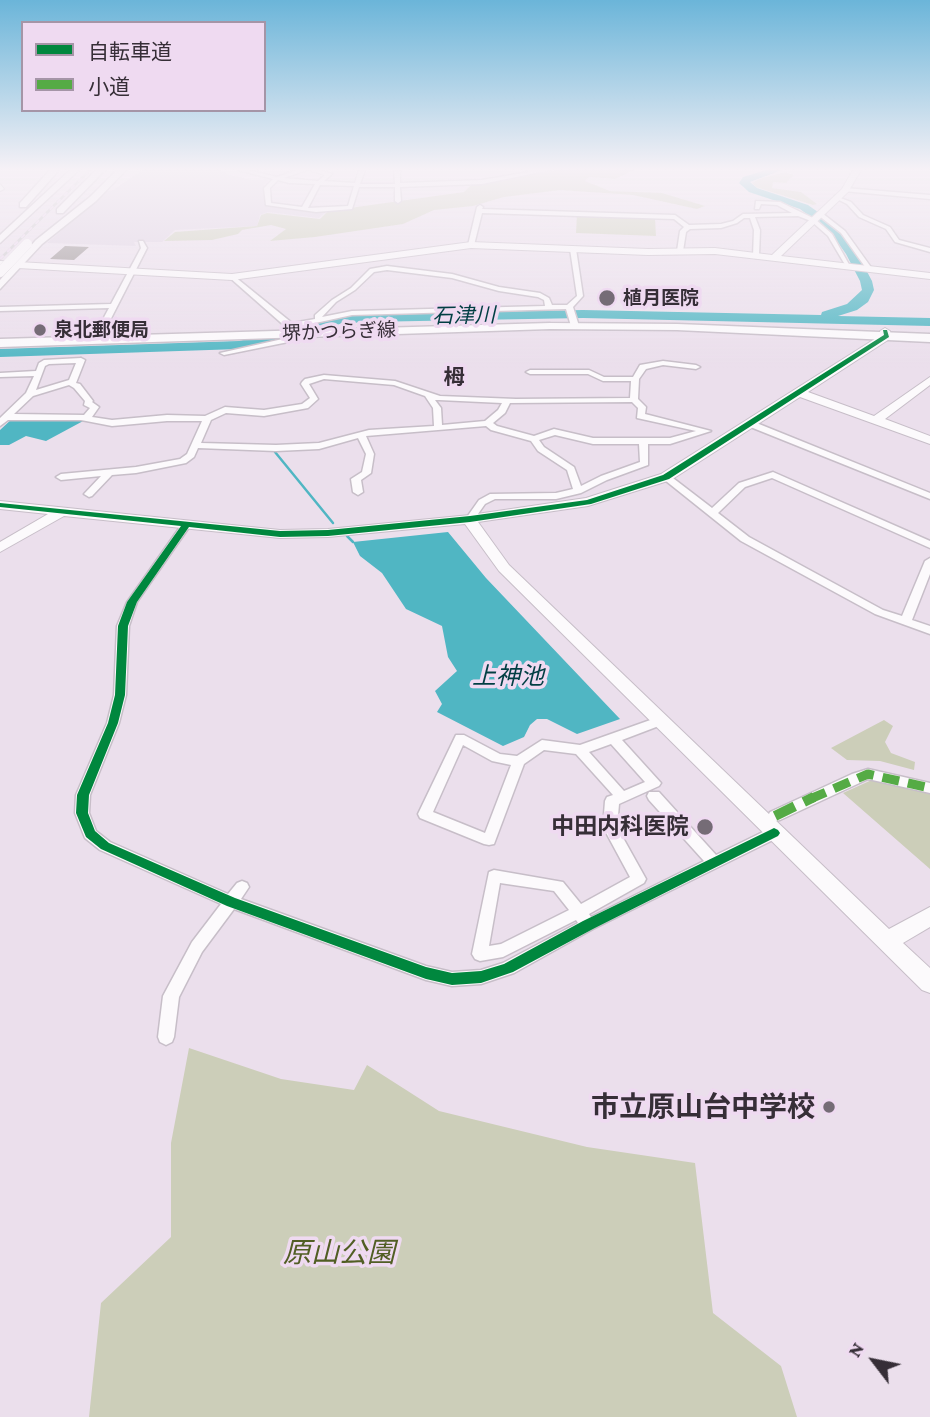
<!DOCTYPE html>
<meta charset="utf-8">
<style>
body{margin:0}
#map{position:relative;width:930px;height:1417px;overflow:hidden;background:#ebdfec;font-family:"Crimson Pro","Noto Sans JP",serif}
canvas{display:block}
.legend{position:absolute;left:21px;top:21px;width:245px;height:91px;box-sizing:border-box;background:#efdaf1;border:2px solid #a595a7;margin:0;padding:9px 12px;list-style:none;font-size:21px;color:#362e37}
.legend li{display:flex;align-items:center;gap:14px;height:35px}
.legend b{width:35px;border:2px solid #a595a7}
.north{position:absolute;left:839px;top:1326px;width:70px;height:70px;-webkit-text-stroke:5px #efdaf1;paint-order:stroke;rotate:302deg;font-size:19px;font-weight:700;line-height:28px;text-align:center;color:#362e37}
.north::after{content:'';display:block;margin:auto;width:24px;height:32px;background:#362e37;clip-path:polygon(50% 0,100% 100%,50% 72%,0 100%)}
</style>
<div id="map">
<canvas width="930" height="1417"></canvas>
<ul class="legend">
<li><b style="height:9px;background:#00873e"></b>自転車道</li>
<li><b style="height:9px;background:#55ab45"></b>小道</li>
</ul>
<div class="north">N</div>
</div>
<script>
const ctx = document.querySelector('canvas').getContext('2d');
ctx.lineJoin = 'round';
function fill(path, color) { ctx.fillStyle = color; ctx.fill(path, 'evenodd'); }
const poly = rows => new Path2D(rows.map(r => 'M' + r).join(''));
function stroke(path, color, width, dash) { ctx.strokeStyle = color; ctx.lineWidth = width; ctx.lineCap = dash ? 'butt' : 'round'; ctx.setLineDash(dash || []); ctx.stroke(path); }
function label(font, color, halo, rows, align = 'center') {
  ctx.font = font + ' "Crimson Pro","Noto Sans JP",serif'; ctx.lineWidth = 7; ctx.setLineDash([]); ctx.textBaseline = 'middle'; ctx.strokeStyle = halo; ctx.fillStyle = color; for (const [text, x, y, turn = 0] of rows) {
    ctx.save(); ctx.translate(x, y); ctx.rotate((+turn || 0) * Math.PI / 180); ctx.textAlign = isNaN(turn) ? turn : align; if (halo) ctx.strokeText(text, 0, 0); ctx.fillText(text, 0, 0); ctx.restore();
  }
}
fill(poly([
 [142,170,219,170,229,175,253,180,270,179,264,185,265,205,326,212,319,218,268,212,260,215,257,226,175,230,162,242,134,242,136,246,47,243,107,191,113,190]
]), '#ded1e2');
fill(poly([
 [556,170,634,170,615,179,589,177,585,181,610,191,662,193,705,206,697,209,633,195,560,190,504,197,473,206,434,210,403,224,315,237,270,241,286,229,271,225,242,230,238,234,212,240,164,241,175,232,257,226,261,215,267,213,320,219,328,211,464,192,472,184],
 [785,172,794,175,786,183,773,182,772,188,801,192,817,204,813,205,756,187,752,183,759,179],
 [577,214,655,218,656,236,576,233],
 [884,720,893,726,885,742,891,753,915,762,914,770,880,761,847,760,831,748],
 [874,779,930,794,930,869,843,793],
 [189,1048,281,1079,354,1090,367,1065,439,1111,587,1147,695,1163,713,1313,781,1366,797,1417,89,1417,101,1303,171,1237,171,1143]
]), '#ccceb9');
fill(poly([
 [13,418,81,419,85,420,46,441,26,436,9,445,0,445,0,430],
 [448,532,486,578,620,719,577,734,547,719,537,719,530,725,524,737,503,746,437,712,442,704,435,691,457,671,448,657,442,626,406,609,382,573,360,556,353,542]
]), '#50b6c3');
stroke(poly([
 [275,452,333,523],
 [347,536,353,542]
]), '#50b6c3', 2.5);
fill(poly([
 [766,170,782,170,750,182,757,188,808,205,825,217,839,229,856,251,872,281,874,290,868,302,857,310,838,316,930,318,930,326,583,318,365,322,340,324,239,349,0,357,0,349,239,341,340,316,365,314,583,310,821,315,822,312,847,304,862,290,860,281,846,254,831,233,800,209,749,192,739,183,743,177,766,170]
]), '#50b6c3');
fill(poly([
 [65,246,89,247,74,260,50,259]
]), '#948b8d');
const street = poly([
 [238,170,248,170,277,177,298,170,306,170,284,178,318,181,325,175,309,170,319,170,332,174,324,181,355,183,359,170,365,170,360,184,395,184,394,170,400,170,400,183,482,180,529,172,527,170,550,170,482,184,400,187,401,201,398,203,395,201,395,187,359,187,352,209,316,212,266,205,264,188,273,179,238,170],
 [278,180,289,183,315,184,302,207,271,203,270,188,278,180],
 [320,185,354,186,348,206,308,208,320,185],
 [845,188,930,195,930,199,843,191,845,188],
 [835,196,851,202,863,215,890,227,899,240,930,248,930,252,895,242,886,229,859,217,847,204,835,198,835,196],
 [756,201,780,202,815,219,832,234,851,268,847,268,828,236,811,221,798,216,755,217,760,230,759,256,756,258,753,256,754,230,750,218,744,218,737,223,721,228,690,229,686,232,683,251,680,253,677,251,680,231,684,227,674,219,482,213,474,245,471,247,468,245,477,207,480,205,483,207,482,209,675,215,689,225,721,224,733,221,743,214,792,213,777,205,761,204,759,209,755,209,756,201],
 [818,213,822,213,845,231,873,270,872,271,868,271,841,233,818,215,818,213],
 [139,241,143,241,147,248,101,338,94,336,109,308,0,311,0,307,111,304,141,248,139,241],
 [573,247,576,249,583,296,573,307,579,326,575,328,571,326,566,309,352,315,297,327,300,330,296,332,287,328,229,277,234,276,292,323,315,319,315,315,332,300,351,288,370,269,387,266,452,274,499,287,540,293,549,298,552,305,567,305,577,296,570,249,573,247],
 [387,270,452,278,499,291,538,297,544,300,545,306,352,311,322,317,336,302,355,290,374,272,387,270],
 [305,334,309,336,308,338,224,355,220,353,305,334],
 [81,358,85,360,76,383,80,384,93,401,92,402,99,407,92,417,112,420,167,415,205,416,225,407,264,410,302,404,310,398,301,384,302,382,305,379,324,375,395,381,440,396,516,399,630,398,631,381,603,381,588,374,530,374,526,372,530,370,589,370,604,377,633,377,640,365,663,361,696,365,700,367,696,369,663,365,646,369,639,379,638,399,646,407,645,414,711,431,670,444,648,444,648,465,607,480,581,493,556,499,495,499,485,504,473,521,470,522,465,519,467,517,479,500,490,494,556,493,573,489,567,470,538,451,531,441,491,430,486,426,366,436,374,454,371,473,361,480,363,492,358,495,353,492,351,479,362,472,366,454,358,438,319,449,276,451,198,448,194,457,186,463,136,473,112,475,92,496,89,497,84,494,101,476,61,480,56,477,61,474,136,467,180,459,187,454,202,421,167,421,112,426,81,420,8,420,0,426,0,418,26,393,34,376,0,377,0,373,36,371,39,363,44,360,81,358],
 [76,363,69,380,36,390,45,366,49,364,76,363],
 [324,379,394,385,425,396,433,408,434,426,369,430,319,443,276,445,201,443,211,420,226,413,264,416,308,408,318,399,309,384,324,379],
 [69,385,74,388,85,401,84,405,90,408,84,415,14,414,33,396,69,385],
 [435,400,439,400,502,403,498,410,485,421,442,425,441,408,435,400],
 [632,402,638,408,637,418,696,431,670,438,593,438,554,429,534,436,497,426,493,423,505,413,510,403,632,402],
 [555,435,593,444,639,444,640,462,601,476,581,486,574,467,544,447,539,440,555,435],
 [748,422,754,422,930,493,930,499,748,426,748,422],
 [773,472,930,541,930,548,772,478,745,487,718,513,749,537,883,610,902,616,925,561,930,558,930,574,912,620,930,626,930,634,875,614,741,541,661,477,666,474,669,475,712,508,739,483,773,472],
 [185,523,190,526,137,602,129,626,126,695,119,723,90,795,89,813,96,831,110,842,228,894,237,883,242,881,247,883,249,887,241,899,426,966,452,972,481,970,503,963,578,923,576,920,503,957,480,961,475,959,472,954,489,872,494,870,563,882,581,904,630,877,603,827,605,801,607,797,613,795,576,754,544,750,524,764,494,844,489,845,484,844,420,818,418,814,456,735,464,735,500,754,517,756,542,740,580,745,656,718,664,718,666,721,664,724,622,740,661,783,659,786,619,804,617,827,646,879,644,883,589,914,591,917,704,861,649,800,647,796,649,792,659,792,716,855,769,829,774,828,779,829,781,833,779,837,593,929,514,973,481,984,452,986,426,980,234,909,202,952,179,997,174,1037,172,1042,166,1045,160,1042,158,1037,163,996,192,942,221,904,100,850,85,838,75,813,76,795,107,723,114,695,117,626,127,602,182,524,185,523],
 [611,744,645,782,624,791,589,752,611,744],
 [463,745,492,761,511,765,485,833,433,812,463,745],
 [500,883,554,891,569,910,501,944,489,946,500,883],
 [868,769,930,783,930,793,868,779,780,820,775,821,770,820,768,816,770,812,852,774,868,769]
]);
const secondary = poly([
 [853,170,861,170,848,192,781,256,930,273,930,279,715,254,648,255,471,248,232,280,0,267,0,261,232,274,471,242,648,249,715,248,772,255,842,189,853,170],
 [0,184,4,189,0,191,0,184],
 [885,328,890,331,891,338,808,392,874,416,930,377,930,385,885,419,930,436,930,444,800,397,671,480,588,506,478,522,509,565,889,929,930,907,930,927,903,943,930,968,930,993,922,990,499,571,465,524,328,537,280,538,64,516,0,552,0,542,48,514,0,509,0,501,280,530,328,529,470,515,586,498,661,474,881,335,880,331,885,328]
]);
const primary = poly([
 [50,170,59,170,26,207,20,207,20,203,50,170],
 [70,170,79,170,0,243,0,235,70,170],
 [96,170,105,170,63,213,57,213,57,209,96,170],
 [117,170,126,170,96,201,42,244,0,289,0,280,36,240,90,197,117,170],
 [550,323,677,324,930,334,930,342,677,330,550,329,0,347,0,339,550,323]
]);
stroke(street, '#c7bec8', 3);
stroke(secondary, '#c7bec8', 2);
stroke(primary, '#c7bec8', 3);
fill(street, '#fcfafc');
fill(secondary, '#fcfafc');
fill(primary, '#fcfafc');
const rail = poly([
 [0,259,90,170]
]);
stroke(rail, '#ccc9cd', 2.5);
stroke(rail, '#efdaf1', 2, [5]);
const primaryBridge = poly([
 [0,272,27,244]
]);
stroke(primaryBridge, '#c7bec8', 10, []);
stroke(primaryBridge, '#fcfafc', 10);
stroke(poly([
 [810,799,868,774,930,788]
]), '#55ab45', 9, [17, 9]);
stroke(poly([
 [775,816,814,797]
]), '#55ab45', 10, [22, 10]);
fill(poly([
 [883,330,887,330,889,337,669,479,591,504,470,522,328,536,280,537,189,527,137,602,128,626,125,695,118,723,89,795,88,813,95,831,109,843,235,898,426,967,452,973,481,971,504,964,583,921,770,830,774,828,778,830,780,833,778,836,593,929,513,972,481,983,452,985,426,979,227,906,101,849,86,837,76,813,77,795,108,723,115,695,118,626,127,602,181,526,0,507,0,503,280,531,328,530,470,516,587,500,663,475,884,335,883,330]
]), '#00873e');
const sky = ctx.createLinearGradient(0, 0, 0, 368);
sky.addColorStop(0, '#6bb5d9');
sky.addColorStop(0.46, '#f6f1f6');
sky.addColorStop(1, '#f6f1f600');
ctx.fillStyle = sky;
ctx.fillRect(0, 0, 930, 368);
for (const [x, y, r, color] of [
 [607,298,9,"#756c76"],
 [40,330,7,"#756c76"],
 [705,827,9,"#756c76"],
 [829,1107,7,"#756c76"]
]) { const dot = new Path2D(); dot.arc(x, y, r, 0, 2 * Math.PI); ctx.fillStyle = color; ctx.fill(dot); stroke(dot, '#efdaf1', 2.5); }
label('bold 19px', '#362e37', '#efdaf1', [
 ["植月医院",623,298],
 ["泉北郵便局",54,330]
], 'left');
label('19px', '#362e37', '#efdaf1', [
 ["堺かつらぎ線",339,332,-2]
]);
label('italic 21px', '#013e43', '#efdaf1', [
 ["石津川",464,316,-1]
]);
label('bold 21px', '#362e37', '#efdaf1', [
 ["栂",454,378]
]);
label('bold 23px', '#362e37', '#efdaf1', [
 ["中田内科医院",689,827]
], 'right');
label('italic 24px', '#013e43', '#efdaf1', [
 ["上神池",508,677]
]);
label('bold 28px', '#362e37', '#efdaf1', [
 ["市立原山台中学校",815,1107]
], 'right');
label('italic 28px', '#515e24', '#efdaf1', [
 ["原山公園",339,1253]
]);
</script>
